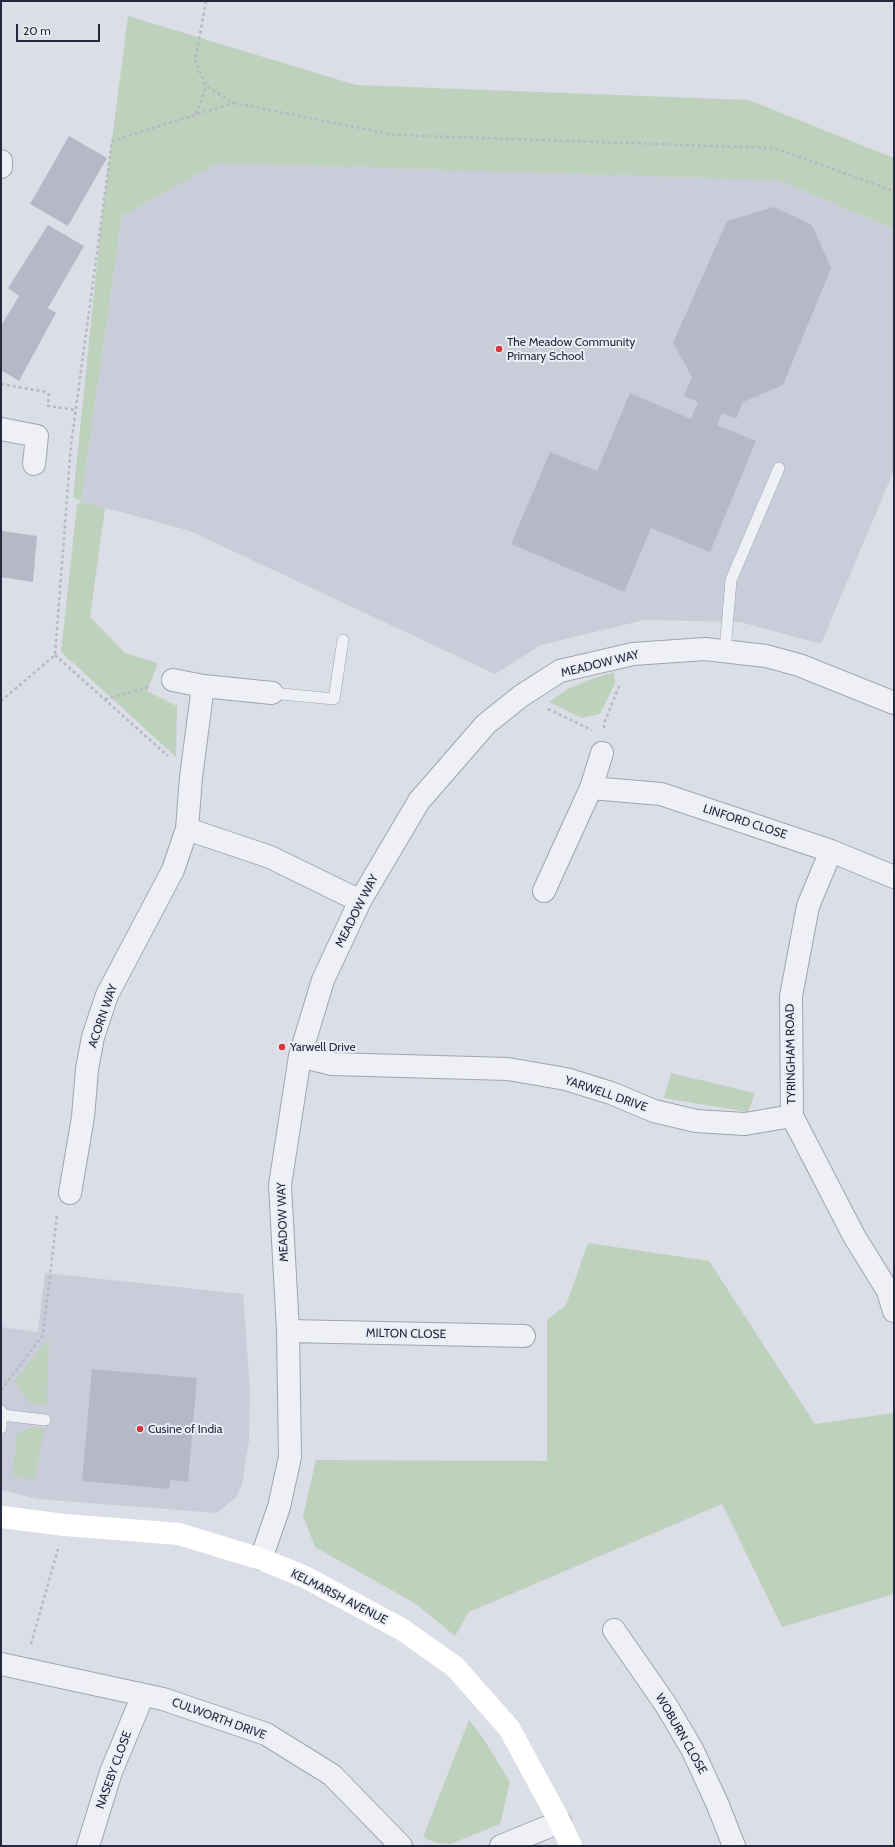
<!DOCTYPE html>
<style>
body{margin:0}
#map{position:relative;width:895px;height:1847px;overflow:hidden;background:#dbdee7;font-family:Cabin,sans-serif}
canvas{display:block}
.frame{position:absolute;inset:0;border:2px solid #242a3e;pointer-events:none}
.scale{position:absolute;left:16px;top:24px;width:84px;height:18px;box-sizing:border-box;border:2px solid #242a3e;border-top:0;padding-left:5px;font-size:12px;line-height:14px;white-space:nowrap;color:#242a3e;-webkit-text-stroke:3px #eaedf5;paint-order:stroke}
</style>
<div id="map">
<canvas width="895" height="1847"></canvas>
<div class="frame"></div>
<div class="scale">20 m</div>
</div>
<script>
const ctx = document.querySelector('canvas').getContext('2d');
ctx.lineJoin = 'round';
function fill(path, color) { ctx.fillStyle = color; ctx.fill(path, 'evenodd'); }
const poly = rows => new Path2D(rows.map(r => 'M' + r).join(''));
function stroke(path, color, width, dash) { ctx.strokeStyle = color; ctx.lineWidth = width; ctx.lineCap = dash ? 'butt' : 'round'; ctx.setLineDash(dash || []); ctx.stroke(path); }
function label(font, color, halo, rows, align = 'center') {
  ctx.font = font + ' Cabin,sans-serif'; ctx.lineWidth = 4; ctx.setLineDash([]); ctx.textBaseline = 'middle'; ctx.strokeStyle = halo; ctx.fillStyle = color; for (const [text, x, y, turn = 0] of rows) {
    ctx.save(); ctx.translate(x, y); ctx.rotate((+turn || 0) * Math.PI / 180); ctx.textAlign = isNaN(turn) ? turn : align; if (halo) ctx.strokeText(text, 0, 0); ctx.fillText(text, 0, 0); ctx.restore();
  }
}
fill(poly([
 [218,163,778,180,894,229,894,470,821,644,740,622,644,620,541,645,495,674,190,531,81,501,122,216],
 [45,1273,243,1294,250,1389,249,1440,242,1484,236,1497,217,1513,38,1499,1,1490,1,1327,38,1332]
]), '#c9cdd9');
fill(poly([
 [128,16,356,85,749,100,894,158,894,229,778,180,218,163,122,216,81,501,105,508,90,617,125,653,158,663,147,691,177,706,176,757,61,652,77,505,81,501,73,497,101,225],
 [614,672,615,683,600,714,582,718,549,702,566,690,588,680],
 [671,1073,755,1093,748,1112,664,1098],
 [588,1243,709,1261,815,1424,894,1413,894,1594,782,1627,722,1504,469,1612,455,1636,416,1604,315,1547,303,1516,316,1460,547,1461,547,1320,566,1305],
 [49,1339,47,1404,30,1404,14,1381],
 [32,1427,44,1428,35,1481,12,1475,17,1434],
 [469,1720,483,1738,510,1782,500,1824,451,1844,436,1843,423,1837]
]), '#bed1bc');
fill(poly([
 [69,136,107,158,68,226,30,204],
 [774,207,812,225,831,268,783,385,743,402,736,419,722,413,717,425,756,441,710,552,651,528,624,592,511,544,550,452,597,471,630,393,691,419,698,402,684,396,692,377,673,343,727,221],
 [48,225,84,246,48,308,56,313,19,381,1,370,1,326,19,296,8,288],
 [1,531,37,536,33,582,1,577],
 [92,1369,197,1378,188,1482,170,1480,169,1489,82,1481]
]), '#b5b9c7');
const lane = poly([
 [725,651,731,580,779,468],
 [272,693,334,699,343,640],
 [1,1411,1,1428],
 [2,1415,45,1420]
]);
const street = poly([
 [1,161,1,167],
 [1,429,37,436,34,464],
 [173,680,203,686],
 [591,788,661,794,831,851,894,877],
 [187,829,270,857,360,901],
 [831,851,808,906,791,996,792,1116,854,1236,888,1291,894,1311],
 [544,891,591,788,602,753],
 [300,1056,332,1064,508,1069,566,1079,611,1093,654,1111,696,1121,745,1124,792,1116],
 [70,1193,83,1117,87,1069,93,1037,107,995,173,870,187,829,191,777,203,686,272,693],
 [288,1331,524,1336],
 [261,1559,279,1507,290,1457,288,1331,280,1185,300,1056,323,980,360,901,419,801,486,724,521,696,560,671,633,654,705,649,766,656,799,665,894,703],
 [614,1630,666,1705,692,1749,717,1803,734,1846],
 [1,1664,163,1699,266,1734,332,1775,401,1846],
 [88,1846,111,1772,143,1695],
 [501,1846,560,1822]
]);
stroke(lane, '#a0a4b1', 12);
stroke(street, '#a0a4b1', 24);
stroke(poly([
 [206,1,195,61,206,86,234,103,395,135,774,148,894,191],
 [196,114,206,86],
 [1,384,46,392,49,395,48,406,76,410],
 [55,655,168,756],
 [105,699,149,687],
 [1,701,55,655,71,445,112,141,233,103],
 [548,709,592,730],
 [604,728,605,721,620,684],
 [1,1390,43,1335,57,1215],
 [31,1644,58,1549]
]), '#b5b9c2', 2.5, [3, 3]);
stroke(lane, '#eef0f5', 11);
stroke(street, '#eef0f5', 22);
stroke(poly([
 [1,1517,65,1525,179,1534,261,1559,305,1577,403,1630,455,1667,509,1728,560,1822,571,1846]
]), '#fff', 22);
for (const [x, y, r, color] of [
 [499,349,4,"#d63638"],
 [282,1047,4,"#d63638"],
 [140,1429,4,"#d63638"]
]) { const dot = new Path2D(); dot.arc(x, y, r, 0, 2 * Math.PI); ctx.fillStyle = color; ctx.fill(dot); stroke(dot, '#eaedf5', 1.5); }
label('12px', '#242a3e', '#eaedf5', [
 ["The Meadow Community",507,342],
 ["Primary School",507,356],
 ["Yarwell Drive",290,1047],
 ["Cusine of India",148,1429]
], 'left');
label('12px', '#242a3e', '#eaedf5', [
 ["MEADOW WAY",600,664,-14],
 ["LINFORD CLOSE",745,822,18],
 ["MEADOW WAY",357,911,-63],
 ["ACORN WAY",103,1016,-71],
 ["TYRINGHAM ROAD",791,1054,-91],
 ["YARWELL DRIVE",606,1094,19],
 ["MEADOW WAY",283,1222,-92],
 ["MILTON CLOSE",406,1334,1],
 ["KELMARSH AVENUE",339,1597,27],
 ["CULWORTH DRIVE",219,1719,20],
 ["WOBURN CLOSE",681,1734,60],
 ["NASEBY CLOSE",114,1770,-70]
]);
</script>
